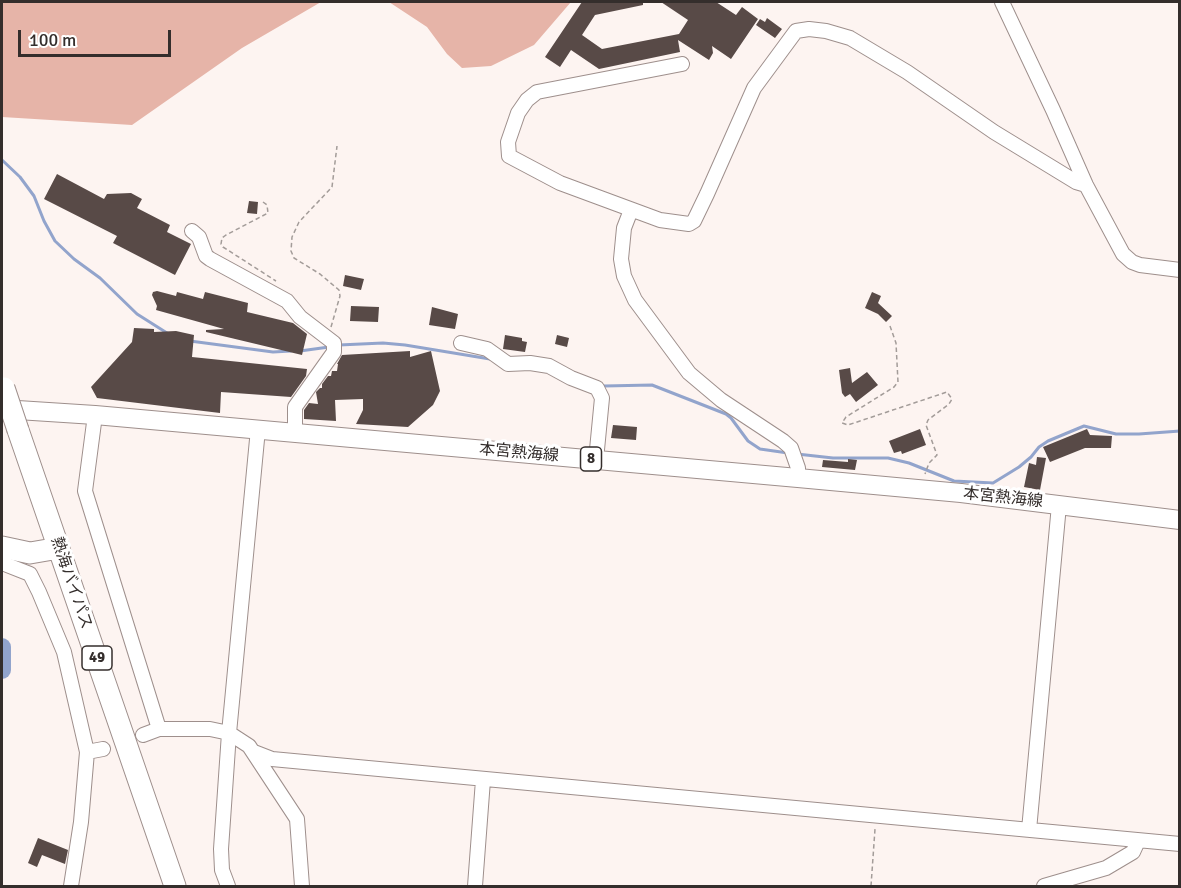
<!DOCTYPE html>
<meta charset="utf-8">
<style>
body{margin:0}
#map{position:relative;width:1181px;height:888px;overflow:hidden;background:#fdf4f1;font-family:Signika,sans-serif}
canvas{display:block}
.frame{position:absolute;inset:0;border:3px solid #342e2c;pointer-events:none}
.scale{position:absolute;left:18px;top:30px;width:153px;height:27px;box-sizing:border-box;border:3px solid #342e2c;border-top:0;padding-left:8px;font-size:18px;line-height:21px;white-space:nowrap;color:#342e2c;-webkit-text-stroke:4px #fff;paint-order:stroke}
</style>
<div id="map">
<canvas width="1181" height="888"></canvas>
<div class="frame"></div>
<div class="scale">100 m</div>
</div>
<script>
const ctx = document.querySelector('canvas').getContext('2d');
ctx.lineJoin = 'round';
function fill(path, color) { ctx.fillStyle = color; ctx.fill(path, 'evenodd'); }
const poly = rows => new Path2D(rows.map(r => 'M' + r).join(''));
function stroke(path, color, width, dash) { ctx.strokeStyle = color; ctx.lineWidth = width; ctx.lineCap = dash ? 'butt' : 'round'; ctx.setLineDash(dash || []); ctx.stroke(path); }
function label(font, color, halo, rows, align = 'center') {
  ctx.font = font + ' Signika,"Noto Sans JP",sans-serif'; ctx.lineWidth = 6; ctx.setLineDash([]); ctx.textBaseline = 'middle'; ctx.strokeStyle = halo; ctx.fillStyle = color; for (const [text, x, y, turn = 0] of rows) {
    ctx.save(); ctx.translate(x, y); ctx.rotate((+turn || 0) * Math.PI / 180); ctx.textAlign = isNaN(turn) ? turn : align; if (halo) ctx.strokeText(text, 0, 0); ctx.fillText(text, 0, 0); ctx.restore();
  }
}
fill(poly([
 [2,2,321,2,242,48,132,125,2,117],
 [389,2,571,2,534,45,491,66,462,68,447,54,427,27]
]), '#e6b4a8');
stroke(poly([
 [2,160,20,177,34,196,44,221,55,241,74,259,100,278,137,314,167,333],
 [190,341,273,352,291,351],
 [339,345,383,343,405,345,490,359],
 [300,351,329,347],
 [600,385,604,386,652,385,726,414,731,418,748,441,760,449,788,453],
 [797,454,833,458,888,458,909,463,954,481,993,483,1019,467,1031,457,1039,447,1048,441,1084,426,1116,434,1139,434,1180,431]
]), '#92a4cc', 3);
stroke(poly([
 [2,647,2,670]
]), '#92a4cc', 18);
fill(poly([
 [582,2,643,2,643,5,595,15,582,35,602,49,679,34,688,20,661,2,716,2,736,15,742,7,758,19,731,59,712,46,713,53,709,60,678,40,680,52,599,69,571,50,560,67,545,57],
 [767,18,782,29,775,38,756,25,760,19,765,22],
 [57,174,104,199,107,194,131,193,142,199,137,208,170,225,167,232,191,244,175,275,113,243,117,236,44,199],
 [249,201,258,202,257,214,247,213],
 [345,275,364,279,361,290,343,286],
 [157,291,176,296,177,292,203,299,205,292,248,303,247,312,293,323,307,334,302,355,206,332,206,330,224,329,156,310,157,306,152,295,153,292],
 [872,292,881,296,878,303,892,316,886,322,878,314,865,308],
 [351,306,379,307,378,322,350,321],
 [432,307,458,314,455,329,429,325],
 [134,328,154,329,154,332,176,331,194,335,192,357,307,369,306,376,291,397,221,392,220,413,97,398,91,387,132,342],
 [505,335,522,338,522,341,527,342,525,352,503,349],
 [557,335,569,338,567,347,555,344],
 [410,351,410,357,431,351,440,391,433,405,408,427,356,424,363,410,363,399,335,400,336,421,304,419,304,410,309,403,318,404,316,392,320,388,322,388,322,384,328,376,331,376,332,371,337,371,338,364,337,364,342,355],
 [850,368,852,383,867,372,878,385,856,402,850,394,845,397,842,393,839,370],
 [613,425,637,427,636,440,611,438],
 [920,429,926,445,902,454,901,451,894,453,889,441],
 [1087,429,1090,435,1112,436,1111,448,1085,448,1050,462,1043,447],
 [1037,457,1046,458,1040,490,1024,487,1029,463,1036,465],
 [848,459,857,460,855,470,822,467,823,460,848,462],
 [38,838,68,850,65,864,42,855,37,867,28,863]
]), '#584a47');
const minor = poly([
 [1002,2,1053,110,1086,185,1123,254,1132,262,1140,265,1180,270],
 [682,64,537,92,527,100,518,113,508,142,509,156,560,183,660,220,689,224,694,221,707,194,754,88,796,31,809,29,826,31,850,38,907,72,994,132,1076,182,1086,185],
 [631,210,624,228,621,259,624,276,635,300,689,373,721,400,783,441,791,448,798,468,798,478],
 [192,231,199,237,206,256,210,259,287,301,300,317,334,343,334,352,295,407,295,433],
 [461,343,487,349,508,364,530,363,549,366,571,378,597,388,602,398,596,460],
 [95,415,85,491,159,729],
 [2,563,30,574,39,592,64,652,87,752],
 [143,735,159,729,210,729,229,733,249,746,297,819,302,886],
 [254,752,272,759,1180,844],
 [1029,830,1059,505],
 [71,886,81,822,87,752,103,749],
 [228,886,222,870,221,849,229,733,258,429],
 [475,886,483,780],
 [1044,886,1106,868,1133,852,1138,841]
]);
const major = poly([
 [2,409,95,415,798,478,961,493,1180,520]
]);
const highway = poly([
 [18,430,175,886],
 [2,547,30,553,59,548]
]);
stroke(minor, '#9e8f8c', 16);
stroke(major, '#9e8f8c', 20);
stroke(highway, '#9e8f8c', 23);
stroke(poly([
 [263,202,267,205,268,213,226,235,222,238,221,244,223,247,276,281],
 [890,326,896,343,898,382,894,387,846,417,842,423,848,425,947,392,952,399,949,404,928,420,926,425,937,455,929,463,925,474],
 [331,327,340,296,339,290,320,274,294,258,291,251,292,237,299,222,332,187,337,146],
 [871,886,875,829]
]), '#a39c99', 1.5, [4.5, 3]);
stroke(minor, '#fff', 14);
stroke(major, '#fff', 18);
stroke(highway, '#fff', 21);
const highwayBridge = poly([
 [4,388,18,430]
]);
stroke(highwayBridge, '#9e8f8c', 23, []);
stroke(highwayBridge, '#fff', 21);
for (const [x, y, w] of [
 [591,459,21],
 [97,658,30]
]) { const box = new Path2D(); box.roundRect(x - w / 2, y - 12, w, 24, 4.5); ctx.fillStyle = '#fff'; ctx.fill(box); stroke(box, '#342e2c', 1.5); }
label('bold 15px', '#342e2c', null, [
 ["8",591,459],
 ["49",97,658]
]);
label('16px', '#342e2c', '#fff', [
 ["本宮熱海線",519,453,5],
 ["本宮熱海線",1003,498,6],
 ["熱海バイパス",71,583,71]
]);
</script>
